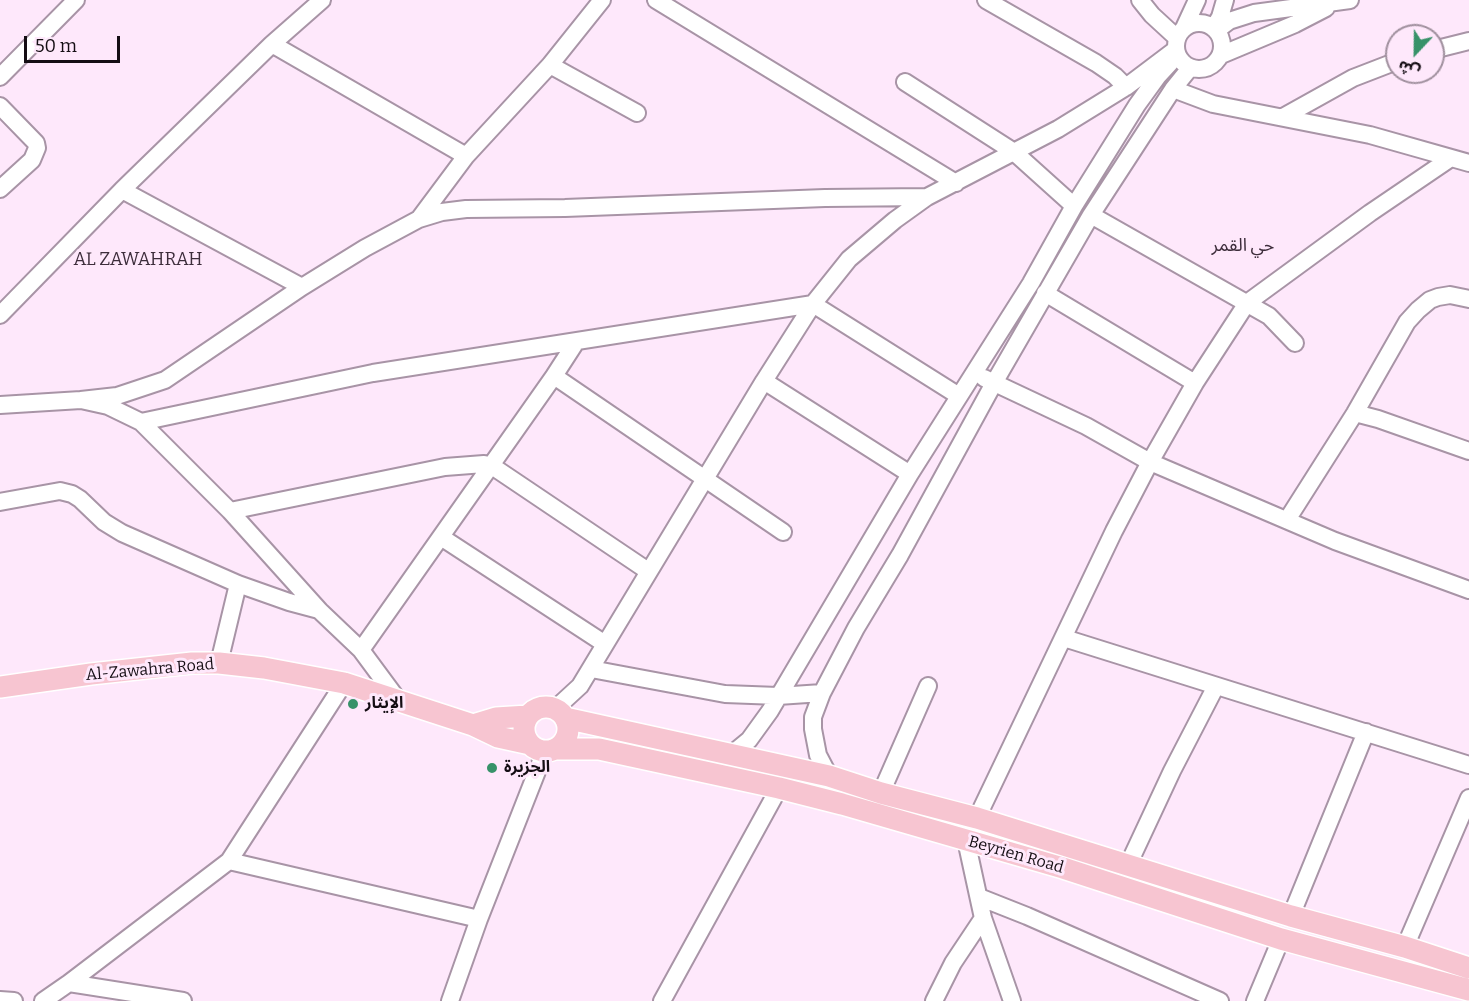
<!DOCTYPE html>
<meta charset="utf-8">
<style>
body{margin:0}
#map{position:relative;width:1469px;height:1001px;overflow:hidden;background:#fee8fb;font-family:Bitter,"Noto Sans Arabic",serif}
canvas{display:block}
.north{position:absolute;left:1385px;top:24px;width:60px;height:60px;box-sizing:border-box;background:#fee8fb;border:2px solid #a0909e;border-radius:50%;rotate:202deg;font-size:16px;font-weight:700;line-height:24px;text-align:center;color:#140d13}
.north::after{content:'';display:block;margin:auto;width:21px;height:27px;background:#379269;clip-path:polygon(50% 0,100% 100%,50% 72%,0 100%)}
.scale{position:absolute;left:24px;top:36px;width:96px;height:27px;box-sizing:border-box;border:3px solid #140d13;border-top:0;padding-left:8px;font-size:18px;line-height:21px;white-space:nowrap;color:#140d13;-webkit-text-stroke:4px #fee8fb;paint-order:stroke}
</style>
<div id="map">
<canvas width="1469" height="1001"></canvas>
<div class="north">ش</div>
<div class="scale">50 m</div>
</div>
<script>
const ctx = document.querySelector('canvas').getContext('2d');
ctx.lineJoin = 'round';
const poly = rows => new Path2D(rows.map(r => 'M' + r).join(''));
function stroke(path, color, width, dash) { ctx.strokeStyle = color; ctx.lineWidth = width; ctx.lineCap = dash ? 'butt' : 'round'; ctx.setLineDash(dash || []); ctx.stroke(path); }
function label(font, color, halo, rows, align = 'center') {
  ctx.font = font + ' Bitter,"Noto Sans Arabic",serif'; ctx.lineWidth = 6; ctx.setLineDash([]); ctx.textBaseline = 'middle'; ctx.strokeStyle = halo; ctx.fillStyle = color; for (const [text, x, y, turn = 0] of rows) {
    ctx.save(); ctx.translate(x, y); ctx.rotate((+turn || 0) * Math.PI / 180); ctx.textAlign = isNaN(turn) ? turn : align; if (halo) ctx.strokeText(text, 0, 0); ctx.fillText(text, 0, 0); ctx.restore();
  }
}
const minor = poly([
 [656,0,956,183],
 [986,0,1096,63,1115,76,1126,87],
 [1140,0,1152,15,1177,38],
 '1176 46a23 23 0 1 1 46 0a23 23 0 1 1-46 0Z',
 [1214,27,1220,17,1225,0],
 [1184,28,1197,0],
 [1217,30,1229,21,1254,13,1350,0],
 [272,44,466,156],
 [1433,50,1469,41],
 [1221,55,1295,24,1326,8],
 [550,65,637,113],
 [0,77,76,0],
 [905,82,1014,152,1074,206],
 [1173,89,1213,104,1370,135,1469,163],
 [0,106,36,143,37,148,32,160,0,189],
 [1283,117,1353,78,1397,61],
 [122,190,302,287],
 [1091,215,1269,316,1295,343],
 [419,219,466,156,550,65,602,0],
 [1045,293,1195,383],
 [0,315,122,190,272,44,322,0],
 [554,376,783,532],
 [984,378,1086,426,1150,462,1335,541,1469,590],
 [764,381,910,474],
 [81,400,117,396,165,380,302,287,365,248,419,219,442,212,466,209,565,208,825,198,927,197],
 [0,405,81,400,108,406,141,422,230,511,320,611,361,650,398,700],
 [1355,413,1378,419,1469,451],
 [141,422,373,373,813,304,959,396],
 [0,502,60,491,72,494,80,499,104,522,122,533,238,584,289,602,319,610],
 [230,511,445,467,484,464,492,466,648,571],
 [1287,520,1355,413,1407,322,1418,310,1430,300,1438,297,1450,295,1469,299],
 [441,537,605,644],
 [1064,638,1469,765],
 [361,650,554,376,576,342],
 [219,663,238,584],
 [591,669,725,694,778,696,822,693],
 [555,709,580,686,764,381,813,304,849,259,895,220,927,197,1058,129,1126,87,1175,50],
 [732,754,749,740,770,711,910,474,1031,283,1074,206,1137,105,1158,76,1170,63],
 [829,776,818,755,813,729,813,717,822,693,856,628,900,555,994,383,1091,215,1173,89,1190,68],
 [881,793,928,686],
 [977,818,1114,531,1150,462,1195,383,1247,303,1370,213,1451,158],
 [966,840,983,918,1012,1001],
 [229,861,479,919],
 [1123,876,1172,771,1216,686],
 [979,897,1027,916,1220,1001],
 [1291,916,1366,732],
 [1405,947,1469,798],
 [69,983,183,1001],
 [0,1000,14,1001],
 [43,1001,69,983,229,861,344,683],
 [450,1001,479,919,545,751],
 [662,1001,779,788],
 [934,1001,953,963,983,918],
 [1255,1001,1281,939]
]);
const major = poly([
 [0,687,91,674,192,663,219,663,264,668,344,683,473,725,498,737,530,744],
 '524 729a22 22 0 1 1 44 0a22 22 0 1 1-44 0Z',
 [565,718,829,776,881,793,977,818,1291,916,1405,947,1469,968],
 [473,725,496,718,528,716],
 [556,749,599,749,779,788,842,804,1063,868,1281,939,1469,990]
]);
stroke(minor, '#a894a6', 20);
stroke(major, '#fff', 24);
stroke(minor, '#fff', 16);
stroke(major, '#f7c5d1', 21);
for (const [x, y, r, color] of [
 [353,704,6,"#379269"],
 [492,768,6,"#379269"]
]) { const dot = new Path2D(); dot.arc(x, y, r, 0, 2 * Math.PI); ctx.fillStyle = color; ctx.fill(dot); stroke(dot, '#fee8fb', 2); }
label('16px', '#140d13', '#fee8fb', [
 ["Al-Zawahra Road",150,670,-5],
 ["Beyrien Road",1016,855,16]
]);
label('bold 16px', '#140d13', '#fee8fb', [
 ["الإيثار",365,704],
 ["الجزيرة",504,768]
], 'left');
label('18px', '#3d2d3b', '#fee8fb', [
 ["حي القمر",1243,246],
 ["AL ZAWAHRAH",138,260]
]);
</script>
